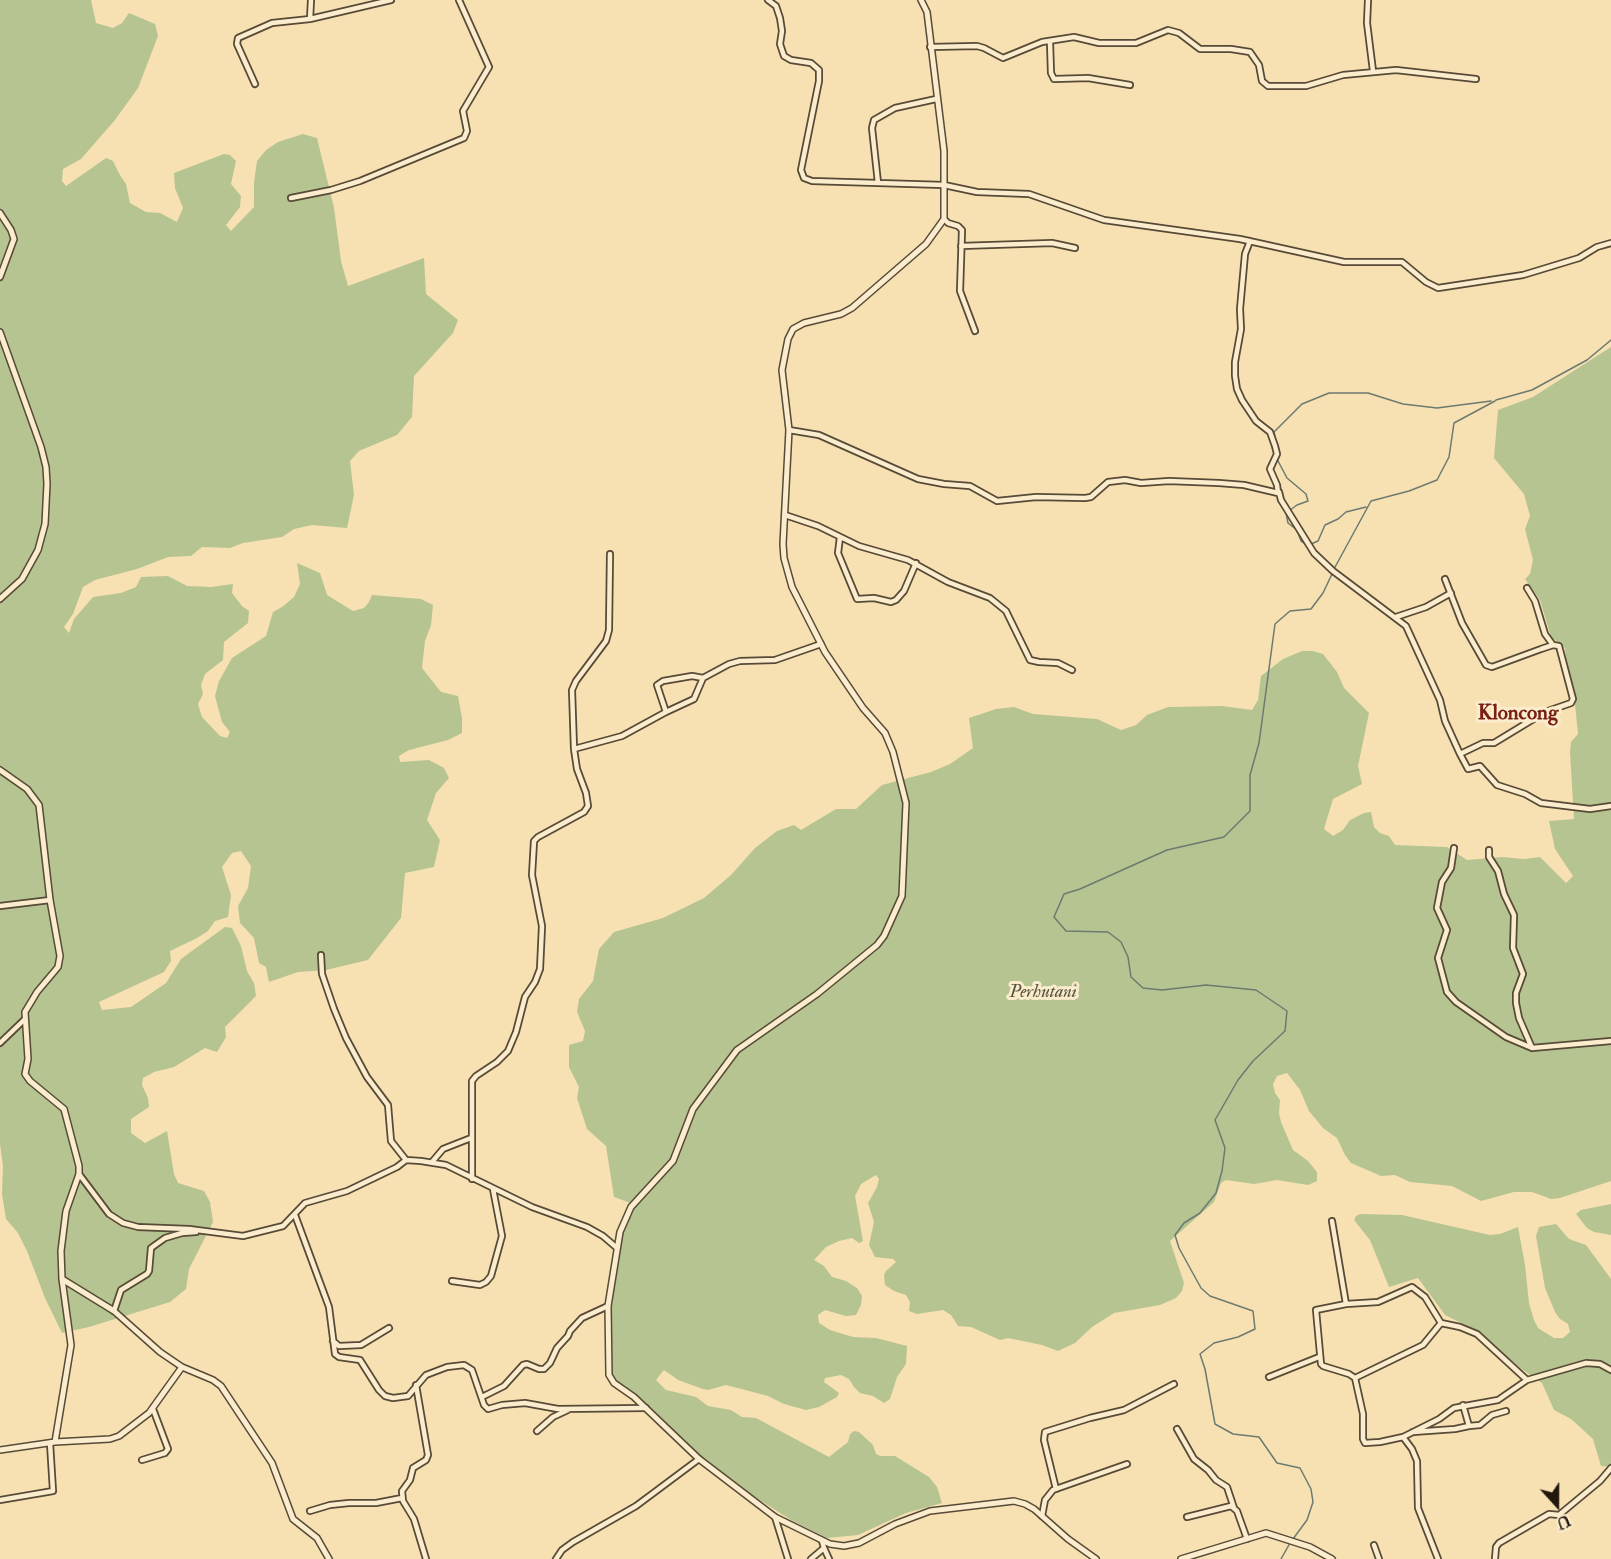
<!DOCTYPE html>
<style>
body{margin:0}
#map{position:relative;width:1611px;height:1559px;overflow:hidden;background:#f7e1b2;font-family:"IM FELL Double Pica",serif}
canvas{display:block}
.north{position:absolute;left:1527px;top:1475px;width:60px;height:60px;-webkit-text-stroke:4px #faeccd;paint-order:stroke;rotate:159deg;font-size:16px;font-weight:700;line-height:24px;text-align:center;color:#22170d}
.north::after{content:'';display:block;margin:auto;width:21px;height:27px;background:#22170d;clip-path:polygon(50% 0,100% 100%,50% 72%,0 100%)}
</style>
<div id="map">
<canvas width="1611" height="1559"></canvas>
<div class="north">U</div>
</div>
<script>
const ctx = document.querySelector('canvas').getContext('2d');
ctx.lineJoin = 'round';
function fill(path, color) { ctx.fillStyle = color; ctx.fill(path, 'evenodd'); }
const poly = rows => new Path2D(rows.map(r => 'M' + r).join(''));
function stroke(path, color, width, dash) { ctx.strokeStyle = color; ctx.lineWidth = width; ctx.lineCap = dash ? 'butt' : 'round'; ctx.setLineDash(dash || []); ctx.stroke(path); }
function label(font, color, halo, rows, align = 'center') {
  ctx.font = font + ' "IM FELL Double Pica",serif'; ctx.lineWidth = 6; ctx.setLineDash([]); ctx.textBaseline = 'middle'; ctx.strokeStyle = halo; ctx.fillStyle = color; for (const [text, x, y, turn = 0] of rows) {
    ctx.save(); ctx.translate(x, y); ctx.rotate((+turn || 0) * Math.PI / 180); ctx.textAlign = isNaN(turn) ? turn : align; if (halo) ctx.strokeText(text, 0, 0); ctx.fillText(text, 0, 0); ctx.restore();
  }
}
fill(poly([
 [0,0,91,0,96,23,113,28,122,23,129,13,155,24,158,36,138,88,115,120,81,159,63,169,62,181,66,186,106,158,113,161,120,175,126,184,130,203,146,212,160,213,177,222,183,208,175,188,174,173,216,157,224,154,230,155,236,161,231,184,241,196,240,207,226,225,231,231,254,207,254,182,257,161,266,150,278,142,303,134,317,138,334,208,341,261,348,286,424,258,426,294,458,320,453,333,414,376,412,417,397,435,359,451,350,461,354,495,347,528,312,525,294,529,282,537,243,543,230,548,202,547,191,556,168,557,137,569,95,580,83,587,73,614,64,627,69,633,74,619,93,597,121,593,136,587,141,577,168,576,187,586,211,587,233,584,232,593,242,606,249,611,248,623,224,642,223,660,205,674,201,685,203,694,198,704,202,717,220,736,227,738,230,732,222,722,215,696,219,681,232,658,266,636,273,612,282,607,294,597,300,584,297,563,320,573,327,595,353,611,364,608,369,602,372,595,421,599,433,605,431,625,425,641,422,668,441,692,458,696,462,718,462,733,448,740,409,750,399,756,400,762,429,760,444,768,449,778,436,793,427,820,440,840,434,867,405,873,401,918,368,960,326,970,298,972,269,982,266,967,259,963,254,938,240,923,238,906,248,888,251,866,241,851,232,853,222,867,231,895,228,917,215,921,208,931,197,938,170,951,171,961,164,972,99,1002,102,1010,131,1007,166,983,181,959,225,927,232,928,241,946,247,971,254,983,256,996,225,1027,226,1037,217,1052,205,1048,174,1067,154,1072,143,1078,142,1085,148,1098,149,1107,131,1119,131,1133,145,1143,167,1131,174,1174,178,1183,204,1191,210,1202,213,1222,189,1269,186,1289,170,1302,89,1327,62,1333,45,1298,27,1251,18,1233,6,1219,2,1194,3,1166,0,1144],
 [1611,347,1611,1181,1560,1198,1551,1199,1532,1192,1514,1192,1481,1201,1452,1186,1410,1182,1395,1175,1381,1176,1351,1163,1345,1155,1337,1138,1323,1128,1309,1111,1300,1090,1287,1073,1277,1076,1273,1084,1275,1093,1280,1100,1279,1113,1281,1122,1293,1150,1308,1161,1317,1172,1317,1181,1308,1185,1277,1180,1254,1184,1226,1180,1221,1183,1214,1202,1170,1241,1184,1283,1182,1291,1176,1298,1160,1305,1114,1313,1092,1327,1075,1343,1058,1351,1042,1345,1008,1338,1000,1340,971,1327,958,1326,951,1315,943,1310,917,1314,909,1311,910,1302,906,1295,894,1291,885,1285,884,1275,886,1271,896,1262,893,1259,875,1257,869,1245,874,1222,868,1203,877,1187,879,1179,876,1175,861,1184,855,1196,863,1241,859,1243,852,1238,839,1241,826,1247,814,1260,824,1266,832,1277,846,1281,857,1288,862,1296,861,1305,856,1315,846,1316,825,1310,818,1315,819,1323,830,1330,853,1337,876,1338,907,1346,906,1364,897,1377,890,1399,884,1403,873,1396,860,1393,854,1387,849,1379,841,1375,825,1378,824,1382,839,1393,837,1397,819,1407,806,1410,784,1404,768,1396,726,1385,708,1390,703,1389,678,1380,664,1370,656,1380,666,1390,696,1397,708,1406,731,1410,742,1417,756,1418,829,1457,848,1442,850,1434,854,1431,859,1432,873,1445,876,1454,880,1456,895,1456,929,1477,937,1487,942,1503,906,1513,858,1535,827,1538,791,1520,752,1495,705,1460,612,1376,610,1325,615,1274,624,1226,636,1205,614,1197,606,1146,587,1129,577,1098,579,1087,569,1067,569,1045,583,1041,585,1031,577,1012,579,999,593,981,599,949,614,932,663,918,704,898,731,875,755,848,777,831,794,825,801,830,836,809,856,809,882,785,931,772,950,764,973,748,969,718,996,709,1014,707,1033,714,1097,719,1121,730,1136,725,1147,715,1168,707,1222,706,1252,710,1258,700,1261,676,1283,659,1302,651,1313,651,1323,654,1337,672,1344,688,1369,713,1358,766,1362,784,1333,799,1324,829,1333,836,1343,830,1350,820,1364,813,1371,812,1374,827,1380,833,1389,836,1395,845,1447,847,1467,860,1502,857,1524,859,1540,857,1566,883,1573,876,1555,849,1549,821,1574,819,1570,752,1571,742,1578,734,1574,695,1566,664,1565,648,1551,637,1540,600,1525,579,1530,574,1533,560,1525,529,1530,516,1524,494,1494,458,1498,410,1533,397],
 [1611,1204,1611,1235,1594,1232,1587,1228,1576,1214,1581,1210],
 [1360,1214,1402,1215,1490,1235,1500,1234,1518,1227,1525,1265,1529,1303,1534,1320,1538,1328,1554,1338,1563,1338,1570,1332,1568,1324,1560,1319,1555,1312,1545,1288,1536,1236,1539,1227,1556,1224,1569,1239,1586,1245,1611,1279,1611,1467,1601,1466,1593,1439,1571,1419,1554,1410,1542,1383,1523,1370,1475,1330,1445,1315,1418,1278,1389,1287,1370,1240,1354,1220,1356,1216]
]), '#b6c491');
stroke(poly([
 [1496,400,1532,390,1587,360,1611,340],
 [1278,451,1274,432,1302,404,1329,393,1368,393,1403,404,1437,408,1491,401],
 [1277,459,1287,478,1306,494,1308,501,1297,505,1286,513,1288,523,1297,530,1301,541,1306,544],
 [1311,544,1318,541,1325,525,1338,519,1346,512,1366,507],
 [1334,569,1371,501,1409,491,1437,480,1449,457,1454,423,1495,401],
 [1293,1539,1307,1520,1313,1502,1311,1489,1300,1468,1277,1463,1259,1437,1233,1434,1215,1424,1205,1369,1200,1354,1214,1343,1238,1337,1255,1329,1253,1311,1210,1296,1201,1288,1179,1248,1175,1235,1184,1223,1200,1213,1216,1193,1222,1171,1225,1148,1215,1120,1238,1080,1253,1061,1285,1031,1287,1011,1256,990,1206,985,1162,990,1143,988,1131,977,1128,957,1121,942,1108,932,1066,931,1054,917,1064,894,1080,889,1167,850,1224,837,1250,811,1250,775,1259,743,1275,624,1290,611,1311,609,1323,593,1332,574],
 [1281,1559,1290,1543]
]), '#6c7a6f', 1.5);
const minor = poly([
 [768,0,776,6,780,18,782,31,780,44,784,56,791,60,811,63,819,70,819,81,801,170,804,178,812,181,944,185,977,192,1029,194,1104,220,1240,239,1344,262,1402,262,1426,282,1438,288,1523,275,1579,258,1597,247,1611,243],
 [1368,0,1367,23,1373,71],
 [310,19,311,0],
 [1050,42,1051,73,1054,79,1088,78,1130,85],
 [930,47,977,46,984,48,1003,58,1042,42,1074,37,1099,43,1136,43,1168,30,1179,33,1200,49,1231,49,1250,52,1259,65,1262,81,1268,86,1306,86,1343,75,1396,70,1476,79],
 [255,84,237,44,238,38,272,23,310,19,391,0],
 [878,183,872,128,874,120,895,108,936,99],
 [291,198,331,190,360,181,464,138,467,131,463,111,489,67,459,0],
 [944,219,948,223,958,226,962,230,960,291,975,331],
 [961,246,1052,243,1075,248],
 [789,430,819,435,918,479,944,484,970,486,997,501,1036,497,1085,498,1091,497,1108,482,1125,480,1141,483,1169,481,1219,483,1244,485,1278,493,1277,485,1270,469,1277,454,1275,446,1270,432,1256,421,1242,400,1237,389,1235,376,1235,362,1241,329,1240,309,1245,254,1250,241],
 [1279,492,1281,500,1314,553,1333,571,1406,626,1440,700,1445,721,1460,754],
 [785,515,818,526,859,546,908,560,948,582,990,598,1006,611,1030,660,1039,662,1058,663,1072,670],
 [840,537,838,553,857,599,874,598,891,602,896,600,904,591,916,563],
 [1445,579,1462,623,1486,665,1492,667,1541,649,1553,645,1559,646,1573,699,1571,703,1545,712,1494,743,1483,743,1460,754,1468,769,1480,766,1497,785,1525,794,1541,803,1590,809,1611,806],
 [1527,588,1535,601,1545,634,1553,645],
 [1396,617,1426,607,1451,593],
 [666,712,657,685,663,681,692,676,703,678],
 [574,749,572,690,576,681,606,641,609,630,610,554],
 [1454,848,1451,868,1442,882,1437,908,1447,930,1438,958,1447,992,1456,1002,1506,1037,1532,1048,1611,1041],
 [1489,850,1489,857,1498,871,1504,894,1514,915,1513,948,1523,974,1516,993,1516,1003,1519,1018,1532,1048],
 [0,906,50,900],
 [321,955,322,974,334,1009,346,1038,367,1077,388,1105,391,1141,406,1160],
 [0,1043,24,1020],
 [432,1162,443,1149,471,1138],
 [79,1174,109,1214,123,1223,138,1227,189,1229,243,1236,283,1226,305,1203,347,1191,397,1167,406,1160,421,1161,446,1165,532,1207,587,1227,603,1236,617,1248],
 [472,1179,472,1081,476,1076,497,1062,508,1051,516,1032,525,997,535,982,540,969,542,926,532,875,534,841,538,837,584,812,588,806,586,793,577,769,574,749,622,736,666,712,694,699,703,678,729,664,740,661,775,660,821,644],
 [295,1215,329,1307,335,1354,339,1357,360,1360,379,1390,385,1396,393,1398,408,1396,426,1375,447,1367,464,1365,472,1370,484,1405,488,1409,502,1405,525,1403,558,1409,646,1408],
 [1332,1221,1346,1304],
 [452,1281,480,1285,486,1282,491,1276,502,1236,493,1189],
 [114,1311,121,1290,147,1274,149,1271,151,1248,165,1238,182,1233,196,1232],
 [1441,1323,1423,1345,1355,1378,1363,1414,1363,1439,1365,1443,1380,1442,1403,1437,1439,1419,1454,1408,1498,1400,1527,1380],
 [333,1341,339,1346,361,1345,389,1328],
 [1269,1377,1319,1357],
 [1355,1378,1349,1374,1323,1366,1321,1364,1316,1310,1346,1304,1378,1302,1412,1287,1425,1297,1441,1323,1460,1327,1477,1334,1527,1380,1586,1363,1600,1364,1611,1370],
 [416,1385,428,1455,426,1460,413,1468,410,1480,402,1491,403,1501,414,1519,426,1559],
 [482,1397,504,1386,523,1365,527,1364,539,1369,544,1369,550,1363,557,1348,568,1336,570,1331,582,1318,608,1306],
 [1469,1426,1480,1425,1492,1415,1506,1411],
 [1177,1429,1194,1459,1208,1470,1216,1480,1227,1487,1234,1508],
 [537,1431,553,1417,568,1410],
 [1413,1432,1455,1429,1469,1426,1463,1405],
 [1403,1437,1412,1449,1417,1461,1418,1508,1438,1559],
 [142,1460,165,1453,168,1449,153,1409],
 [1056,1489,1044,1440,1045,1432,1090,1418,1124,1410,1174,1384],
 [0,1500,53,1491,50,1443],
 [310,1511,330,1505,349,1503,376,1503,402,1498],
 [1042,1516,1045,1500,1053,1490,1127,1464],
 [775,1517,788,1559],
 [1187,1517,1231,1506,1237,1511,1247,1539],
 [1374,1545,1379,1559],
 [824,1548,829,1559],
 [556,1559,562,1550,573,1542,636,1506,699,1459],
 [811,1559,824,1548,822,1541],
 [1495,1559,1496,1547,1499,1543,1549,1514,1559,1515,1600,1481,1611,1468]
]);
const tertiary = poly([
 [921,0,927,12,944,151,944,219,926,244,852,308,841,314,804,323,793,329,788,339,782,370,789,430,783,544,784,558,792,587,825,652,863,708,885,733,893,752,906,803,902,896,884,936,877,945,817,994,737,1050,693,1109,673,1161,631,1207,620,1232,608,1306,609,1375,614,1383,634,1397,699,1459,775,1517,830,1544,844,1546,859,1543,895,1524,930,1511,1014,1501,1025,1504,1034,1509,1068,1539,1096,1559],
 [0,213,11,230,14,239,0,277],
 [0,332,41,447,46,467,47,484,45,524,38,550,22,579,0,599],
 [0,770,27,789,39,805,50,900,60,956,58,967,37,992,25,1012,28,1059,25,1074,30,1081,64,1109,79,1166,79,1174,66,1211,61,1251,62,1279,71,1345,55,1442],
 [62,1279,114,1311,160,1352,182,1367],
 [0,1450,55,1442,110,1439,119,1436,149,1413,182,1367,213,1380,221,1386,272,1463,293,1519,317,1538,329,1559],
 [1181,1559,1266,1533,1310,1547,1332,1559]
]);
stroke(minor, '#574a36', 8);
stroke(tertiary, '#574a36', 8);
stroke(minor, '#faeccd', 4.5);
stroke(tertiary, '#faeccd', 5);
label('italic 18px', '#56543b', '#faeccd', [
 ["Perhutani",1043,993]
]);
label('bold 21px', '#7a1f14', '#faeccd', [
 ["Kloncong",1518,714]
]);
</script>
